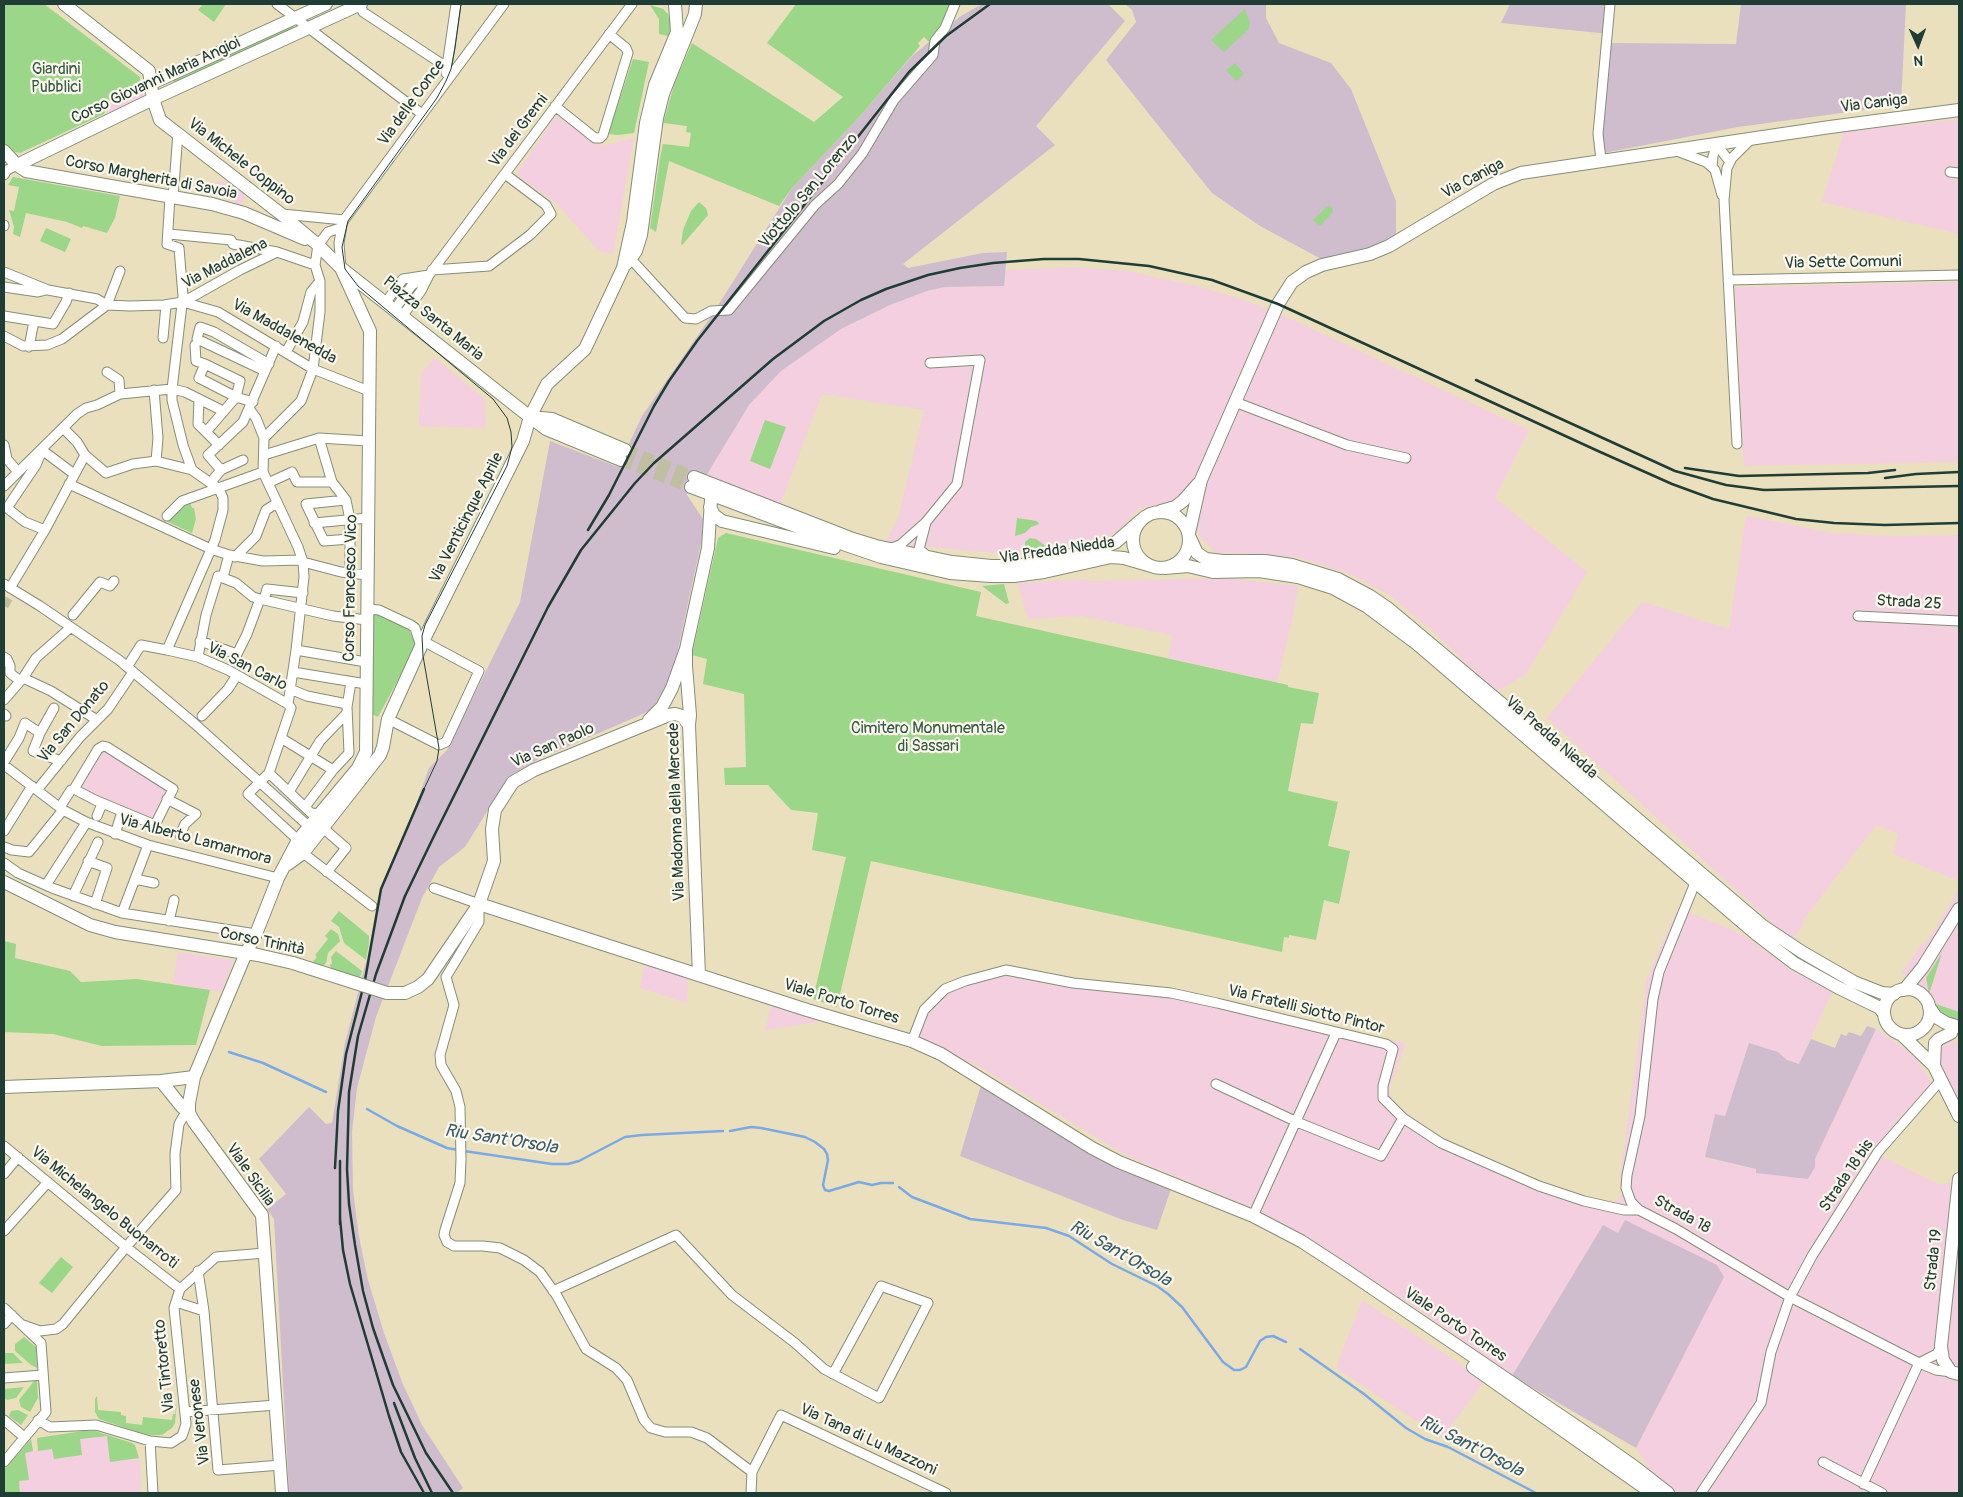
<!DOCTYPE html>
<meta charset="utf-8">
<style>
body{margin:0}
#map{position:relative;width:1963px;height:1497px;overflow:hidden;background:#eae0bd;font-family:Pangolin,sans-serif}
canvas{display:block}
.frame{position:absolute;inset:0;border:5px solid #1f3d34;pointer-events:none}
.north{position:absolute;left:1893px;top:20px;width:50px;height:50px;-webkit-text-stroke:4px #fbf7ec;paint-order:stroke;rotate:178deg;font-size:14px;font-weight:700;line-height:20px;text-align:center;color:#1f3d34}
.north::after{content:'';display:block;margin:auto;width:18px;height:22px;background:#1f3d34;clip-path:polygon(50% 0,100% 100%,50% 72%,0 100%)}
</style>
<div id="map">
<canvas width="1963" height="1497"></canvas>
<div class="frame"></div>
<div class="north">N</div>
</div>
<script>
const ctx = document.querySelector('canvas').getContext('2d');
ctx.lineJoin = 'round';
function fill(path, color) { ctx.fillStyle = color; ctx.fill(path, 'evenodd'); }
const poly = rows => new Path2D(rows.map(r => 'M' + r).join(''));
function stroke(path, color, width, dash) { ctx.strokeStyle = color; ctx.lineWidth = width; ctx.lineCap = dash ? 'butt' : 'round'; ctx.setLineDash(dash || []); ctx.stroke(path); }
function label(font, color, halo, rows, align = 'center') {
  ctx.font = font + ' Pangolin,sans-serif'; ctx.lineWidth = 4.5; ctx.setLineDash([]); ctx.textBaseline = 'middle'; ctx.strokeStyle = halo; ctx.fillStyle = color; for (const [text, x, y, turn = 0] of rows) {
    ctx.save(); ctx.translate(x, y); ctx.rotate((+turn || 0) * Math.PI / 180); ctx.textAlign = isNaN(turn) ? turn : align; if (halo) ctx.strokeText(text, 0, 0); ctx.fillText(text, 0, 0); ctx.restore();
  }
}
fill(poly([
 [143,85,145,98,108,116,110,103],
 [556,116,602,146,634,138,613,254,599,251,557,204,516,174],
 [1959,119,1959,234,1822,202,1844,132],
 [218,180,246,193,241,205,213,192],
 [1074,267,1126,271,1197,286,1244,300,1282,315,1529,430,1495,498,1587,572,1526,674,1496,692,1435,633,1389,595,1352,575,1298,557,1261,554,1216,553,1198,534,1198,523,1202,510,1173,503,1139,508,1121,528,1111,535,1085,545,1053,546,1006,554,885,543,898,518,924,410,822,394,780,505,706,476,749,405,781,371,841,329,890,305,927,291,945,287,1003,286,1005,270],
 [1959,282,1959,462,1744,466,1735,287],
 [435,357,485,400,486,428,419,426,421,374],
 [1746,516,1832,533,1893,536,1959,535,1959,881,1893,854,1899,834,1876,825,1804,919,1802,927,1791,940,1547,718,1642,602,1729,629],
 [1224,578,1298,586,1293,615,1277,682,1168,658,1172,635,1082,616,1028,619,1018,583,1089,579,1088,581],
 [103,750,170,792,153,823,77,789],
 [1959,889,1959,1021,1937,1011,1929,994,1915,987,1902,972,1922,944,1926,943],
 [1678,908,1742,934,1789,968,1832,992,1799,1064,1787,1060,1778,1052,1749,1043,1725,1116,1715,1114,1705,1158,1756,1169,1756,1173,1815,1167,1815,1159,1876,1029,1914,1055,1932,1083,1887,1133,1874,1153,1941,1185,1959,1180,1959,1493,1676,1493,1654,1476,1636,1448,1657,1409,1625,1220,1618,1233,1603,1225,1512,1376,1419,1310,1341,1260,1261,1212,1341,1031,1406,1043,1389,1090,1392,1099,1400,1108,1421,1123,1447,1140,1517,1172,1599,1202,1612,1205,1622,1195,1620,1178,1647,978],
 [178,952,231,960,233,963,221,992,173,983],
 [645,964,688,978,687,1003,640,988],
 [1004,974,1170,995,1330,1034,1252,1208,1127,1156,973,1063,916,1039,927,1011,947,992],
 [772,1005,824,1021,765,1030],
 [1952,1041,1959,1043,1959,1102,1936,1053,1941,1042],
 [1362,1300,1485,1380,1442,1438,1336,1368],
 [83,1431,95,1431,135,1445,140,1461,141,1493,4,1493,4,1470,31,1439,33,1451,38,1450,37,1438]
]), '#f3cfdf');
fill(poly([
 [982,4,1108,4,1125,21,1036,126,1055,145,903,264,908,268,983,253,1007,252,1004,286,945,287,927,291,890,305,841,329,781,371,749,405,706,476,696,473,687,495,703,519,703,534,673,673,662,695,651,709,643,714,539,759,509,776,465,847,439,867,422,898,376,1017,357,1088,352,1132,353,1190,359,1237,368,1280,384,1333,402,1382,422,1425,463,1488,457,1493,289,1493,274,1219,267,1209,286,1194,259,1159,309,1107,326,1124,332,1123,345,1043,367,958,383,881,413,813,429,768,447,750,520,602,550,441,618,467,642,416,712,315,792,188,860,116,912,56,961,16],
 [1125,4,1266,4,1266,18,1279,43,1331,63,1351,89,1396,201,1396,238,1377,249,1323,260,1260,226,1212,193,1106,60,1136,22,1132,10],
 [1510,4,1615,4,1609,34,1501,23],
 [1741,4,1906,4,1901,105,1738,127,1599,154,1607,43,1736,44],
 [1867,1026,1876,1029,1815,1159,1815,1167,1808,1179,1756,1173,1756,1169,1705,1157,1715,1114,1725,1116,1749,1043,1778,1052,1787,1060,1799,1064,1811,1039,1835,1048,1841,1034,1846,1036,1849,1032,1861,1036],
 [981,1085,1171,1189,1157,1230,1123,1220,960,1156],
 [1625,1220,1717,1265,1724,1277,1636,1448,1512,1376,1603,1225,1618,1233]
]), '#cfbdce');
fill(poly([
 [4,4,44,4,140,77,140,82,108,102,104,114,20,153,14,152,4,143],
 [203,4,226,4,214,22,198,10],
 [796,4,953,4,945,28,929,42,924,37,918,43,920,46,860,116,792,188,779,206,669,161,656,232,650,228,660,158,663,144,689,147,691,133,686,132,687,126,663,123,675,82,692,43,814,122,843,97,767,43],
 [650,5,663,9,668,14,671,27,668,36,659,34,659,19],
 [1245,9,1250,23,1248,30,1224,52,1211,40],
 [291,23,295,30,175,84,172,77],
 [633,59,649,62,634,133,618,135,608,134],
 [1235,63,1244,74,1236,81,1226,70],
 [13,177,120,196,115,218,107,233,83,226,82,228,67,222,26,213,20,237,13,234,14,227,9,210,14,211,19,187,8,185],
 [699,202,706,208,708,215,683,244,681,245,683,230,691,211],
 [1329,205,1333,209,1333,212,1320,226,1313,220],
 [46,228,71,239,65,252,40,241],
 [765,420,786,427,770,469,750,461],
 [189,499,192,508,194,508,196,519,192,533,166,521,176,508],
 [1017,518,1037,521,1039,524,1031,527,1025,533,1015,536],
 [726,533,981,592,976,616,1288,685,1288,687,1319,693,1313,724,1301,723,1288,791,1338,802,1328,846,1350,851,1339,904,1324,900,1316,940,1289,935,1289,938,1284,937,1282,952,871,861,837,1007,813,999,846,857,812,850,818,813,791,810,768,785,725,785,724,768,746,767,744,694,703,684,707,659,692,655,718,538],
 [1030,538,1036,539,1047,547,1025,549,1025,542],
 [1004,584,1009,603,1006,604,982,586],
 [371,612,384,613,407,625,416,646,378,717,370,713],
 [339,911,369,936,369,943,366,960,344,943,339,927,331,921],
 [331,929,338,934,340,941,328,953,326,963,323,966,312,963,317,957,315,955,328,939,325,936],
 [4,941,16,944,15,958,70,971,81,982,137,979,210,990,196,1045,102,1046,53,1034,4,1032],
 [336,951,362,971,360,977,331,969,330,964,332,964,331,957],
 [1942,953,1929,994,1926,978],
 [1933,1003,1959,1012,1959,1021,1943,1015,1937,1011],
 [61,1257,73,1267,52,1293,39,1283],
 [24,1337,36,1347,37,1368,31,1365,15,1351,15,1344],
 [5,1353,13,1353,23,1363,4,1364,4,1354],
 [34,1381,37,1381,38,1398,30,1412,21,1407,19,1400],
 [24,1387,16,1398,7,1400,4,1398,4,1389],
 [97,1396,98,1410,121,1412,121,1415,126,1416,126,1423,142,1425,143,1417,172,1420,173,1414,175,1414,177,1400,175,1423,172,1428,162,1435,150,1435,141,1433,99,1419,95,1412,95,1399],
 [18,1410,28,1415,21,1425,9,1416,11,1411],
 [83,1431,95,1431,132,1443,135,1445,139,1458,110,1462,107,1436,80,1439,82,1455,54,1459,52,1449,38,1451,37,1438],
 [31,1439,33,1451,25,1453,29,1480,19,1481,20,1493,4,1493,4,1470]
]), '#9cd689');
stroke(poly([
 [229,1052,263,1063,326,1092],
 [367,1109,397,1126,447,1148,458,1150],
 [730,1131,751,1127,761,1128,805,1137,815,1142,824,1149,827,1154,828,1160,823,1185,825,1190,829,1191,859,1182,872,1185,881,1183,893,1183],
 [464,1151,552,1164,568,1164,579,1161,625,1137,642,1135,723,1131],
 [899,1187,912,1197,970,1219,1046,1228,1069,1236,1112,1264,1157,1286,1168,1294,1182,1307,1223,1362,1234,1370,1240,1370,1246,1367,1260,1341,1266,1337,1273,1336,1286,1342],
 [1300,1349,1364,1394,1406,1428,1425,1439,1448,1447,1536,1493]
]), '#7aaae5', 2.5);
stroke(poly([
 [4,606,9,597]
]), '#c1bfa2', 9, [9, 4.5]);
stroke(poly([
 [625,450,694,477],
 [621,460,691,487]
]), '#c1bfa2', 12, [12, 6]);
const street = poly([
 [277,4,422,114],
 [360,4,363,12,448,68],
 [446,73,456,4],
 [555,106,595,138,600,138,603,135,628,53,626,48,609,34],
 [1677,151,1706,162,1715,170,1722,195],
 [1601,160,1598,134,1610,4],
 [1712,167,1713,156,1717,145,1730,162],
 [1950,172,1959,173],
 [4,175,7,170,17,165],
 [173,198,178,133],
 [282,214,344,220],
 [4,225,4,226],
 [169,234,231,240,233,244,277,252,315,265],
 [630,258,685,318,696,319,711,311,729,310,815,205,838,184,862,154,894,100,933,55,935,41,945,28,955,4],
 [341,268,339,243,342,225],
 [432,270,489,266,530,235,551,214,546,205,505,174],
 [4,272,48,290,97,299,107,305,130,306,164,305,183,302,240,270,277,252],
 [1728,280,1959,275],
 [4,287,38,292,46,290],
 [183,302,218,312,313,369,369,391],
 [386,302,403,279,429,275],
 [107,305,120,271],
 [395,309,412,285,424,278],
 [403,315,421,291,429,275,632,4],
 [4,316,53,324,66,302,69,293],
 [4,336,23,346,47,345,62,339,107,305],
 [163,338,166,305],
 [195,345,196,361,205,364,199,378,236,397,253,402],
 [29,347,34,321],
 [286,352,303,322,311,292,320,281],
 [205,364,240,381,236,397,206,432],
 [265,371,197,339,200,327,214,332,269,364],
 [107,372,119,380,120,394],
 [154,390,158,438,156,461],
 [199,399,198,424,219,445],
 [1235,402,1347,445,1406,458],
 [250,410,256,418,264,438,263,472,298,547,303,562,304,577,296,650,288,704],
 [63,428,77,442,85,455,106,473,133,464,156,461,192,470],
 [264,438,301,401,313,369,320,312,320,281,315,265,318,245,328,232,340,228,344,220,504,4],
 [319,438,332,482,346,500,306,504,324,541,350,539],
 [1737,444,1724,200,1727,168,1732,158,1750,140],
 [4,445,7,459,18,472],
 [42,450,74,474],
 [41,453,36,465,7,508,25,522,45,530],
 [264,455,319,438,368,441],
 [221,470,208,455,243,422,276,346],
 [211,482,221,470,243,460],
 [268,483,292,472,297,482,332,482],
 [69,484,211,549,229,555,263,561,302,560],
 [4,486,77,414,86,408,97,405,120,394,172,389,185,392,223,411],
 [346,500,350,520,350,573],
 [167,516,182,501,263,472],
 [926,522,919,549,927,556],
 [314,523,368,518],
 [892,548,900,545,926,522,957,484,980,360,930,363],
 [235,557,256,536,266,510,277,503],
 [303,562,341,572,367,575],
 [223,577,229,555],
 [4,584,40,606,119,660,195,724,314,831],
 [10,588,45,530,85,455],
 [264,600,267,589,303,593],
 [367,609,379,610,411,625,415,628,421,647],
 [73,615,100,582,110,586,114,581],
 [1858,616,1959,621],
 [200,641,237,654,247,634,260,599],
 [167,650,215,540,223,510,223,498,219,489,192,470,183,445,172,400,172,389,183,296,179,248,167,244,170,197],
 [296,650,366,662],
 [4,657,7,659,10,666,10,673,20,681],
 [198,657,206,615,218,576,236,583,253,597,260,599,333,616,367,620],
 [127,667,141,645,167,650,198,657,228,670,288,704,291,708,269,773,248,794,298,840],
 [293,672,366,684],
 [23,678,51,691,97,720],
 [290,689,307,696,347,704],
 [4,700,23,678,36,658,70,628],
 [4,714,6,716],
 [202,716,228,689,237,675],
 [388,719,439,745,446,742,479,671,423,641],
 [40,733,54,708],
 [281,738,333,770],
 [4,762,19,738,25,723,40,733,33,751,61,761],
 [4,765,63,810,86,822,148,845,278,878],
 [269,773,311,813,321,814],
 [37,790,80,737,108,709,133,672],
 [289,792,320,741,347,713],
 [167,799,196,814,185,824,180,835],
 [60,807,71,790,74,789,95,800,155,825,173,789,107,747,103,746,98,749,74,789],
 [305,807,333,770,349,753,347,707,351,682],
 [97,816,102,804],
 [323,828,346,848,327,872],
 [4,831,32,786],
 [115,834,122,812],
 [4,847,12,850,29,852,63,810],
 [303,853,372,906],
 [88,861,107,868,95,904],
 [4,863,18,873,52,888,122,913,256,934],
 [135,879,154,883],
 [1695,883,1659,972,1653,999,1640,1116,1627,1175,1626,1188,1631,1202,1639,1210,1676,1229,1790,1297,1919,1363,1936,1370,1951,1372],
 [46,885,86,823],
 [434,888,479,904,479,922,446,977,454,1005,440,1055,441,1065,456,1091,460,1107,461,1159,460,1183,445,1230,444,1235,447,1242,454,1246,483,1246,500,1248,524,1260,540,1272,557,1296,586,1349,616,1368,627,1380,644,1420,651,1428,665,1432,691,1432,707,1438,752,1472,781,1415,946,1493],
 [73,896,98,842],
 [122,913,148,845],
 [169,921,174,900],
 [912,1041,924,1010,945,989,965,981,1006,970,1073,983,1171,993,1217,1003,1386,1044,1393,1049,1383,1086,1383,1098,1403,1118,1441,1143,1539,1186,1584,1201,1624,1210,1639,1210],
 [1216,1084,1297,1122,1381,1156,1403,1118],
 [4,1146,126,1247,180,1289],
 [4,1174,18,1157],
 [1253,1216,1336,1033],
 [4,1231,48,1182],
 [198,1271,204,1311,218,1470,281,1465],
 [553,1291,676,1235,732,1295,795,1343,824,1369,879,1398,928,1303,881,1286,833,1374],
 [176,1302,204,1311],
 [4,1308,41,1343,46,1412,4,1462],
 [4,1324,12,1315],
 [23,1325,40,1331,56,1329,63,1324,126,1247,176,1190,175,1154,179,1124,183,1117,189,1113],
 [4,1378,43,1375],
 [185,1412,276,1405],
 [4,1420,24,1437],
 [38,1420,50,1427,96,1425,150,1441,171,1443,182,1436,186,1424,174,1308,180,1289,216,1257,265,1253],
 [150,1441,153,1493],
 [1823,1462,1882,1493],
 [1863,1484,1919,1363,1937,1354,1941,1346],
 [751,1493,752,1472],
 [1701,1493,1761,1403,1771,1352,1790,1297,1812,1256,1878,1152,1941,1080]
]);
const secondary = poly([
 [64,4,149,71,153,99,160,120,281,214,318,245,341,268,530,417,546,429,621,460],
 [152,83,326,4],
 [4,151,17,165,26,171,212,204,244,213,305,239],
 [17,165,153,99,361,4],
 [626,264,636,251,641,235,657,118,663,94,695,14,696,4],
 [530,417,552,419,625,450],
 [694,477,853,539,876,546,952,562,991,566,1016,566,1043,562,1107,546,1116,542,1140,521],
 [691,487,843,544,881,557,950,573,991,576,1014,576,1044,572,1111,557,1124,558,1148,565],
 [710,507,714,515,722,521,834,548],
 [1161,511,1175,507,1183,501,1198,484],
 '1133 540a28 28 0 1 1 56 0a28 28 0 1 1-56 0Z',
 [1189,533,1201,480,1278,304,1292,282,1306,272,1322,265,1370,254,1389,246,1493,184,1521,173,1830,127,1959,110],
 [1190,538,1197,553,1206,559,1223,561,1265,561,1292,565,1338,579,1370,596,1389,609,1533,730,1763,926,1802,952,1854,982,1882,993,1894,994],
 [1165,568,1188,566,1213,572,1259,571,1298,577,1333,588,1366,606,1417,644,1756,934,1794,963,1837,987,1880,1008,1884,1014],
 [686,649,686,666,690,715,689,725,699,975],
 [649,720,662,707,672,688,686,649,708,548,711,500,718,491],
 [288,864,303,853,380,755,383,747,388,719,427,633,523,441,530,417,547,384,585,349,623,268,633,222,646,123,655,85,677,32,675,4],
 [4,882,90,925,115,932,258,955,293,963],
 [479,904,807,1010,912,1041,941,1054,1092,1148,1119,1162,1253,1216,1301,1241,1344,1269,1595,1439,1636,1468,1668,1493],
 '1884 1012a23 23 0 1 1 46 0a23 23 0 1 1-46 0Z',
 [1904,990,1923,967,1959,909],
 [387,993,405,993,418,987,428,979,479,904,494,861,492,829,495,810,513,782,534,770,669,715,675,714,682,716,689,725],
 [1929,1007,1936,1017,1946,1023,1959,1027],
 [1902,1035,1934,1066,1959,1116],
 [1934,1066,1935,1043,1939,1039,1951,1033],
 [161,1081,182,1107,189,1113],
 [4,1087,161,1081,194,1077],
 [1959,1179,1941,1346,1943,1360,1951,1372,1959,1374],
 [1473,1367,1652,1493],
 [282,1493,262,1215,194,1122,189,1113,189,1103,194,1077,246,953,256,934,278,878,298,840,358,768,366,752,370,331,341,268]
]);
stroke(street, '#848e78', 11);
stroke(secondary, '#848e78', 14);
stroke(street, '#fff', 9);
stroke(secondary, '#fff', 12);
stroke(poly([
 [424,789,437,761,439,748,423,656,422,636,425,625,507,466,512,447,511,432,507,418,493,399,358,286,345,269,342,247,348,221,437,98,446,81,451,69,455,48,461,4]
]), '#1f3d34', 1);
stroke(poly([
 [1476,380,1675,471,1726,485,1764,490,1959,486],
 [1685,468,1739,476,1868,473,1895,470],
 [1885,478,1916,474,1959,472],
 [588,530,609,495,654,406,669,381,697,341,909,72,946,36,990,4],
 [340,1161,340,1224],
 [335,1168,338,1111,346,1054,365,980,381,889,424,789],
 [340,1218,343,1250,350,1284,389,1416,401,1452,424,1493],
 [394,1403,415,1458,432,1493],
 [453,1493,426,1453,393,1385,373,1328,363,1291,355,1245,349,1204,347,1169,349,1092,358,1036,376,974,405,896,434,836,548,607,581,550,635,483,654,463,773,359,824,321,861,300,886,289,928,275,960,268,993,263,1044,259,1079,259,1149,266,1212,280,1278,304,1598,451,1672,484,1713,499,1796,519,1834,523,1885,525,1959,523]
]), '#1f3d34', 2.5);
const secondaryBridge = poly([
 [293,963,387,993]
]);
stroke(secondaryBridge, '#848e78', 14, []);
stroke(secondaryBridge, '#fff', 12);
label('16px', '#385c45', '#fbf7ec', [
 ["Giardini",56,70],
 ["Pubblici",56,88],
 ["Cimitero Monumentale",928,729],
 ["di Sassari",928,747]
]);
label('16px', '#1f3d34', '#fbf7ec', [
 ["Corso Giovanni Maria Angioi",156,81,-25],
 ["Via delle Conce",412,103,-54],
 ["Via Caniga",1874,104,-7],
 ["Via dei Gremi",519,131,-53],
 ["Via Michele Coppino",241,162,38],
 ["Corso Margherita di Savoia",151,178,11],
 ["Via Caniga",1473,179,-28],
 ["Viottolo San Lorenzo",809,191,-50],
 ["Via Sette Comuni",1843,263,-1],
 ["Via Maddalena",225,264,-27],
 ["Piazza Santa Maria",433,319,39],
 ["Via Maddalenedda",284,332,29],
 ["Via Venticinque Aprile",467,518,-63],
 ["Via Predda Niedda",1057,551,-8],
 ["Corso Francesco Vico",351,588,-89],
 ["Strada 25",1909,603,3],
 ["Via San Carlo",247,667,27],
 ["Via San Donato",74,722,-50],
 ["Via Predda Niedda",1551,738,41],
 ["Via San Paolo",553,746,-24],
 ["Via Madonna della Mercede",677,812,-92],
 ["Via Alberto Lamarmora",195,840,15],
 ["Corso Trinità",262,942,12],
 ["Viale Porto Torres",841,1002,17],
 ["Via Fratelli Siotto Pintor",1306,1010,14],
 ["Viale Sicilia",250,1175,55],
 ["Strada 18 bis",1847,1176,-56],
 ["Via Michelangelo Buonarroti",104,1208,39],
 ["Strada 18",1682,1215,29],
 ["Strada 19",1934,1260,-84],
 ["Viale Porto Torres",1455,1325,34],
 ["Via Tintoretto",165,1366,-96],
 ["Via Veronese",200,1422,-97],
 ["Via Tana di Lu Mazzoni",868,1440,25]
]);
label('italic 18px', '#3a5e69', '#fbf7ec', [
 ["Riu Sant'Orsola",501,1140,9],
 ["Riu Sant'Orsola",1120,1254,30],
 ["Riu Sant'Orsola",1471,1447,27]
]);
</script>
